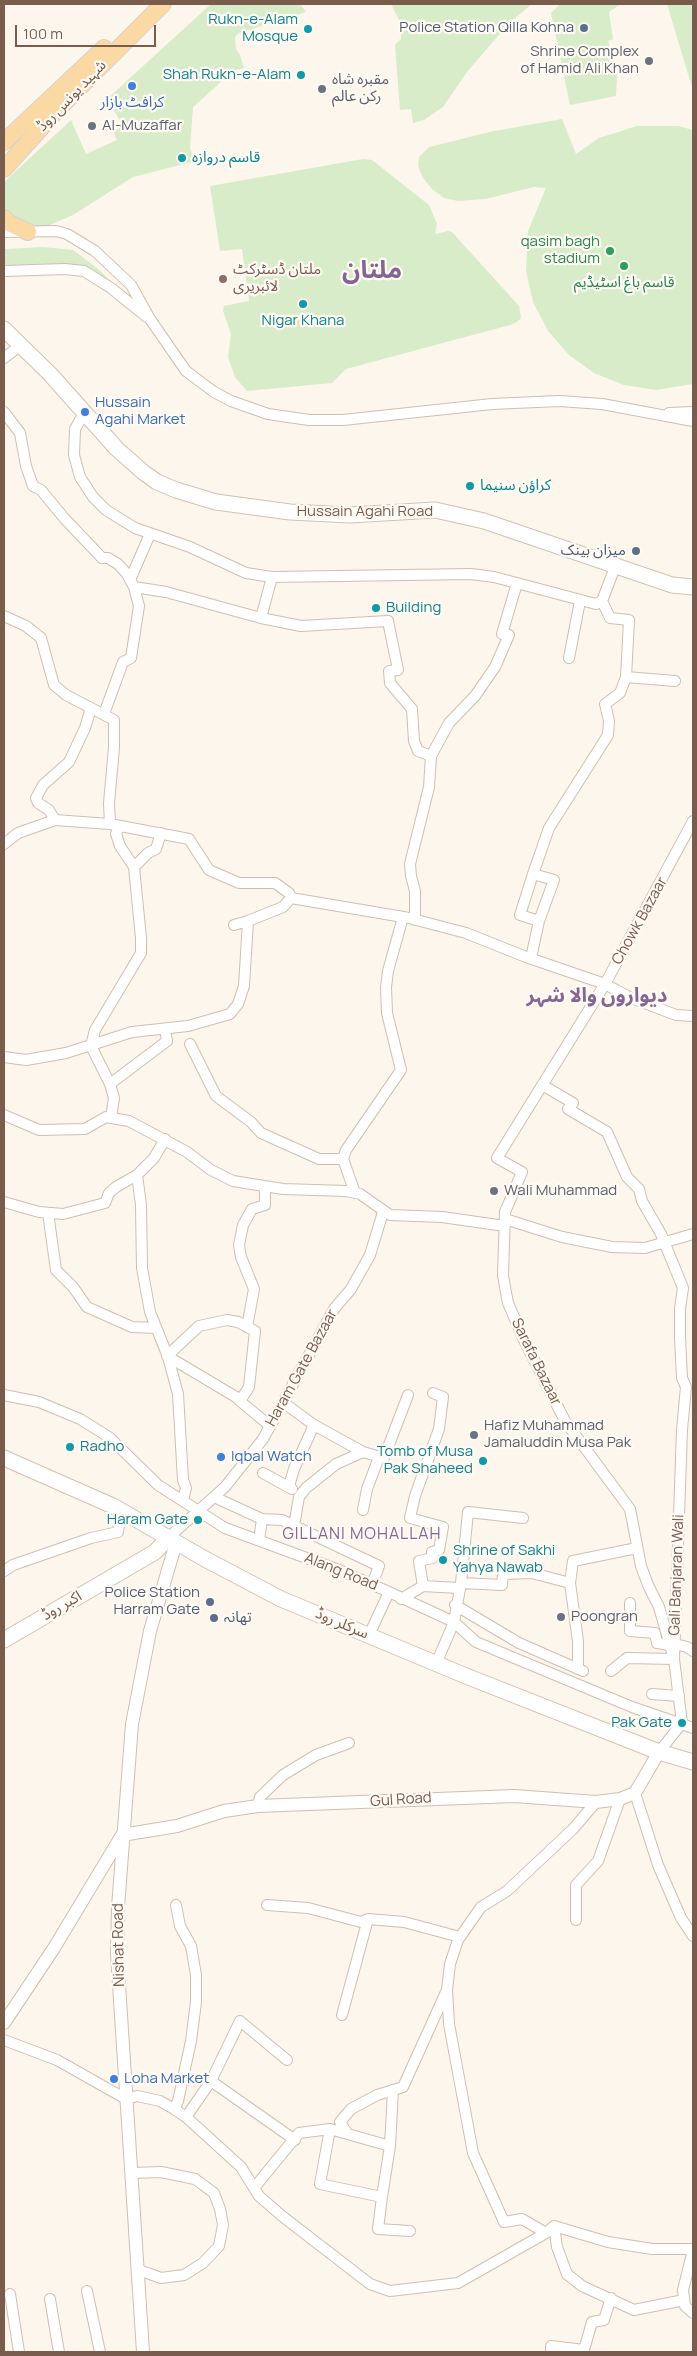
<!DOCTYPE html>
<meta charset="utf-8">
<style>
body{margin:0}
#map{position:relative;width:697px;height:2356px;overflow:hidden;background:#fdf6ec;font-family:Manrope,sans-serif}
canvas{display:block}
.frame{position:absolute;inset:0;border:5px solid #7a5c4d;pointer-events:none}
.scale{position:absolute;left:15px;top:25px;width:141px;height:22px;box-sizing:border-box;border:2px solid #7a5c4d;border-top:0;padding-left:6px;font-size:15px;line-height:18px;white-space:nowrap;color:#7a5c4d;-webkit-text-stroke:4px #fffaf3;paint-order:stroke}
</style>
<div id="map">
<canvas width="697" height="2356"></canvas>
<div class="frame"></div>
<div class="scale">100 m</div>
</div>
<script>
const ctx = document.querySelector('canvas').getContext('2d');
ctx.lineJoin = 'round';
function fill(path, color) { ctx.fillStyle = color; ctx.fill(path, 'evenodd'); }
const poly = rows => new Path2D(rows.map(r => 'M' + r).join(''));
function stroke(path, color, width, dash) { ctx.strokeStyle = color; ctx.lineWidth = width; ctx.lineCap = dash ? 'butt' : 'round'; ctx.setLineDash(dash || []); ctx.stroke(path); }
function label(font, color, halo, rows, align = 'center') {
  ctx.font = font + ' Manrope,"Noto Sans Arabic",sans-serif'; ctx.lineWidth = 4.5; ctx.setLineDash([]); ctx.textBaseline = 'middle'; ctx.strokeStyle = halo; ctx.fillStyle = color; for (const [text, x, y, turn = 0] of rows) {
    ctx.save(); ctx.translate(x, y); ctx.rotate((+turn || 0) * Math.PI / 180); ctx.textAlign = isNaN(turn) ? turn : align; if (halo) ctx.strokeText(text, 0, 0); ctx.fillText(text, 0, 0); ctx.restore();
  }
}
fill(poly([
 [211,4,300,4,306,12,239,33,235,37,236,49,240,55,244,68,233,71,193,107,190,149,196,161,133,177,73,215,43,228,29,228,11,219,4,210,4,182,71,120,86,154,117,140,114,133,122,124,107,99],
 [391,4,532,4,510,22,467,72,443,107,424,120,413,123,411,109,400,110,395,45,401,39,400,22],
 [560,4,621,4,609,12,613,39,608,41,617,77,616,96,570,105,551,13],
 [667,4,693,4,693,86,691,84],
 [562,119,576,154,599,138,637,126,678,126,693,130,693,384,656,390,624,385,594,373,569,355,548,331,533,302,526,271,528,231,546,188,534,187,485,199,458,201,444,198,432,189,423,178,418,166,419,157,429,147,489,132],
 [363,159,372,160,429,205,437,224,435,234,448,231,452,232,519,306,521,318,517,322,510,325,346,369,332,383,247,391,235,377,228,357,231,334,223,311,224,306,249,301,242,249,220,251,210,186],
 [43,247,73,250,96,267,131,301,97,274,4,267,5,249]
]), '#d8ecc9');
const minor = poly([
 [4,232,56,231,67,234,95,251,131,285,150,319,186,371,214,392,231,401,268,414,309,420,343,420,492,404,559,401,602,404,693,421],
 [4,271,65,269,84,271,111,288,147,317],
 [4,358,21,345],
 [4,412,20,433,26,466,33,486,41,490,64,518,102,558,108,558,118,564,127,574,134,587,166,592,261,618,301,626,388,621,398,670,389,671,390,683,412,709,414,741,418,751,431,756],
 [84,413,75,429,74,455,80,477,93,497,106,510,135,528,190,547,246,573,272,577,471,574,494,577,596,604,602,601,615,567],
 [669,413,693,412],
 [130,580,150,534],
 [4,616,26,626,41,638,54,685,66,695,114,720,114,748,109,803,110,824,189,839,209,870,239,883,275,883,289,893,291,898,409,918,466,933,526,957,605,984,629,997,676,1015,693,1016],
 [261,618,272,577],
 [569,658,580,601],
 [626,677,675,681],
 [104,714,123,662,131,658,139,606,134,587],
 [55,820,49,810,38,803,36,798,43,785,69,762,85,728,91,708],
 [4,844,18,833,55,820,110,824],
 [134,867,148,853,156,849,161,833],
 [533,874,520,915,539,921],
 [415,920,415,891,411,876,410,864,429,787,431,756,449,723,475,696,495,667,509,635,502,634,517,583],
 [234,925,248,921,283,907,291,898],
 [531,958,539,921,554,880,533,874,549,828,608,735,609,721,605,704,620,693,626,677,629,620,610,618,602,601],
 [190,1044,216,1096,251,1122,261,1133,319,1159,343,1159],
 [4,1057,26,1060,66,1053,132,1032,188,1026,230,1014,238,1004,244,986,248,921],
 [110,1084,167,1041,165,1029],
 [544,1086,573,1103,568,1109,607,1132,627,1177,639,1189,642,1201,661,1234,683,1288,680,1309,680,1337,682,1378,686,1387,682,1430,674,1659,627,1658,611,1671],
 [4,1115,39,1130,85,1129,106,1117,129,1121,187,1152,211,1170,233,1181,283,1189,346,1191,360,1194,390,1215,442,1217,505,1226],
 [111,1118,114,1098,110,1084,91,1046,95,1030,141,953,141,938,134,867,120,846,116,834,119,827],
 [137,1175,141,1205,142,1268,150,1312,168,1357,178,1394,183,1480,186,1488,183,1500],
 [355,1193,343,1159,346,1150,401,1070,387,1013,386,987,388,971,403,917],
 [4,1202,39,1212,63,1214,105,1203,109,1193,116,1187,137,1175,154,1158,165,1139],
 [48,1213,56,1270,73,1287,87,1307,132,1327,156,1328],
 [505,1219,562,1237,612,1247,645,1248,693,1234],
 [247,1327,254,1289,241,1257,239,1245,243,1225,252,1209,265,1205,265,1187],
 [4,1395,39,1402,80,1419,109,1437,158,1485,225,1528,339,1570,389,1592,454,1622,476,1642,632,1707,693,1728],
 [240,1401,249,1387,255,1331,238,1322,227,1320,199,1326,167,1356,236,1397,240,1401,270,1426],
 [284,1403,314,1425,363,1452,384,1458,408,1395],
 [263,1473,292,1489],
 [289,1486,294,1469,314,1425],
 [214,1497,262,1519,259,1540],
 [363,1510,367,1489,379,1457],
 [262,1519,282,1520,379,1566,372,1585],
 [294,1526,299,1497,306,1488,336,1464,363,1452],
 [169,1537,225,1487,263,1439,334,1309,351,1289,370,1255,383,1212],
 [4,1571,13,1565,91,1538,118,1532,121,1511],
 [461,1583,502,1585,503,1574,532,1573,570,1583],
 [423,1586,419,1561,433,1558,432,1552,439,1550,443,1527,410,1518,415,1496,439,1429,443,1397,433,1393],
 [401,1599,423,1586,459,1588],
 [630,1603,630,1631,655,1633,657,1643,669,1645],
 [455,1605,519,1643,583,1671],
 [369,1635,389,1592],
 [675,1644,687,1647,693,1651],
 [436,1664,454,1622,461,1583,468,1512,523,1518],
 [578,1669,578,1641,570,1583,573,1561,637,1548],
 [652,1694,679,1696],
 [659,1752,682,1723,674,1659,659,1607,648,1585,641,1566,630,1509,565,1421,523,1338,508,1303,503,1276,505,1212,522,1172,497,1158,605,984,693,821],
 [635,1793,658,1865,681,1918,693,1936],
 [258,1806,260,1797,283,1775,316,1755,349,1743],
 [267,1905,308,1908,361,1922,368,1919,404,1922,460,1937],
 [576,1920,576,1885,598,1861,620,1799],
 [342,2015,368,1919],
 [4,2040,57,2060,126,2099,137,2096,160,2101,174,2109,186,2117,241,2167,259,2196,282,2216,370,2284,390,2291,458,2283,546,2233,554,2226,608,2242,652,2249,693,2249],
 [211,2081,295,2140],
 [174,2109,178,2101,191,2041,196,2002,196,1975,191,1946,180,1926,176,1905],
 [186,2117,211,2081,240,2021,287,2060],
 [347,2133,340,2122,351,2109,377,2095,403,2087,446,1992],
 [390,2146,393,2090],
 [132,2173,161,2172,195,2179,214,2193,220,2209,223,2225,219,2246,203,2263,184,2275,161,2278,139,2270],
 [254,2188,299,2133,330,2129,390,2146,382,2197,320,2184,330,2129],
 [382,2197,378,2229,410,2231],
 [554,2226,557,2247,567,2274,582,2286,634,2310,684,2300],
 [546,2233,522,2219,504,2222,473,2153,449,2024,447,1990,450,1964,458,1940,481,1907,507,1891,573,1829,596,1802],
 [693,2250,683,2290,685,2306,693,2313],
 [87,2291,100,2352],
 [10,2294,19,2352],
 [50,2299,59,2352],
 [584,2350,592,2322,604,2320,611,2298],
 [551,2352,551,2346,584,2350,583,2352]
]);
const tertiary = poly([
 [4,2023,54,1948,122,1835,177,1826,224,1811,258,1806,514,1796,596,1802,620,1799,635,1793,659,1752],
 [143,2352,117,1954,118,1907,132,1724,150,1631,176,1543]
]);
const secondary = poly([
 [4,329,50,374,117,449,143,472,157,482,176,490,216,502,290,512,350,515,435,510,484,521,672,585,693,587],
 [4,1458,113,1506,205,1559,281,1599,466,1676,659,1752,693,1762],
 [4,1640,155,1552,169,1537]
]);
const primary = poly([
 [4,142,104,48],
 [4,169,59,108,163,4],
 [4,218,9,223,28,232]
]);
stroke(minor, '#d1beb0', 12);
stroke(tertiary, '#d1beb0', 14);
stroke(secondary, '#d6c0b0', 17);
stroke(primary, '#dad1cd', 18);
stroke(minor, '#fff', 10);
stroke(tertiary, '#fff', 12);
stroke(secondary, '#fff', 15);
stroke(primary, '#fbd9a5', 16);
for (const [x, y, r, color] of [
 [584,28,5,"#5c6f8a"],
 [308,29,5,"#0f9aa8"],
 [649,61,5,"#6b7280"],
 [301,75,5,"#0f9aa8"],
 [132,86,5,"#3f7fe0"],
 [322,89,5,"#6b7280"],
 [92,126,5,"#6b7280"],
 [182,158,5,"#0f9aa8"],
 [610,251,5,"#2e9e5b"],
 [624,266,5,"#2e9e5b"],
 [223,279,5,"#8d6e63"],
 [303,304,5,"#0f9aa8"],
 [85,412,5,"#3f7fe0"],
 [470,486,5,"#0f9aa8"],
 [636,551,5,"#5c6f8a"],
 [376,608,5,"#0f9aa8"],
 [494,1191,5,"#6b7280"],
 [474,1435,5,"#6b7280"],
 [70,1447,5,"#0f9aa8"],
 [221,1457,5,"#3f7fe0"],
 [483,1461,5,"#0f9aa8"],
 [198,1520,5,"#0f9aa8"],
 [443,1560,5,"#0f9aa8"],
 [210,1602,5,"#5c6f8a"],
 [561,1617,5,"#6b7280"],
 [214,1618,5,"#5c6f8a"],
 [682,1723,5,"#0f9aa8"],
 [114,2079,5,"#3f7fe0"]
]) { const dot = new Path2D(); dot.arc(x, y, r, 0, 2 * Math.PI); ctx.fillStyle = color; ctx.fill(dot); stroke(dot, '#fffaf3', 2); }
label('15px', '#0d838f', '#fffaf3', [
 ["Rukn-e-Alam",298,20],
 ["Mosque",298,37],
 ["Shah Rukn-e-Alam",291,75],
 ["قاسم دروازہ",192,158,"left"],
 ["Nigar Khana",303,321,"center"],
 ["کراؤن سنیما",480,486,"left"],
 ["Building",386,608,"left"],
 ["Radho",80,1447,"left"],
 ["Tomb of Musa",473,1452],
 ["Pak Shaheed",473,1469],
 ["Haram Gate",188,1520],
 ["Shrine of Sakhi",453,1551,"left"],
 ["Yahya Nawab",453,1568,"left"],
 ["Pak Gate",672,1723]
], 'right');
label('15px', '#4e5e75', '#fffaf3', [
 ["Police Station Qilla Kohna",574,28],
 ["میزان بینک",626,551],
 ["Police Station",200,1593],
 ["Harram Gate",200,1610],
 ["تھانہ",224,1618,"left"]
], 'right');
label('15px', '#5b616d', '#fffaf3', [
 ["Shrine Complex",639,52,"right"],
 ["of Hamid Ali Khan",639,69,"right"],
 ["مقبرہ شاہ",332,80],
 ["رکن عالم",332,97],
 ["Al-Muzaffar",102,126],
 ["Wali Muhammad",504,1191],
 ["Hafiz Muhammad",484,1426],
 ["Jamaluddin Musa Pak",484,1443],
 ["Poongran",571,1617]
], 'left');
label('15px', '#7a5c4d', '#fffaf3', [
 ["شہید یونس روڈ",72,96,-46],
 ["Hussain Agahi Road",365,512],
 ["Chowk Bazaar",640,921,-61],
 ["Sarafa Bazaar",536,1362,64],
 ["Haram Gate Bazaar",302,1368,-61],
 ["Alang Road",341,1572,22],
 ["Gali Banjaran Wali",677,1575,-88],
 ["اکبر روڈ",62,1606,-30],
 ["سرکلر روڈ",342,1624,23],
 ["Gul Road",401,1800,-4],
 ["Nishat Road",119,1945,-91]
]);
label('15px', '#366cbe', '#fffaf3', [
 ["کرافٹ بازار",132,103,"center"],
 ["Hussain",95,403],
 ["Agahi Market",95,420],
 ["Iqbal Watch",231,1457],
 ["Loha Market",124,2079]
], 'left');
label('15px', '#27864d', '#fffaf3', [
 ["qasim bagh",600,242],
 ["stadium",600,259],
 ["قاسم باغ اسٹیڈیم",624,283,"center"]
], 'right');
label('15px', '#785e54', '#fffaf3', [
 ["ملتان ڈسٹرکٹ",233,270],
 ["لائبریری",233,287]
], 'left');
ctx.letterSpacing = '1px';
label('16px', '#846695', '#fffaf3', [
 ["GILLANI MOHALLAH",362,1535]
]);
ctx.letterSpacing = '0px';
label('bold 20px', '#846695', '#fffaf3', [
 ["دیواروں والا شہر",597,996]
]);
label('bold 25px', '#846695', '#fffaf3', [
 ["ملتان",372,271]
]);
</script>
